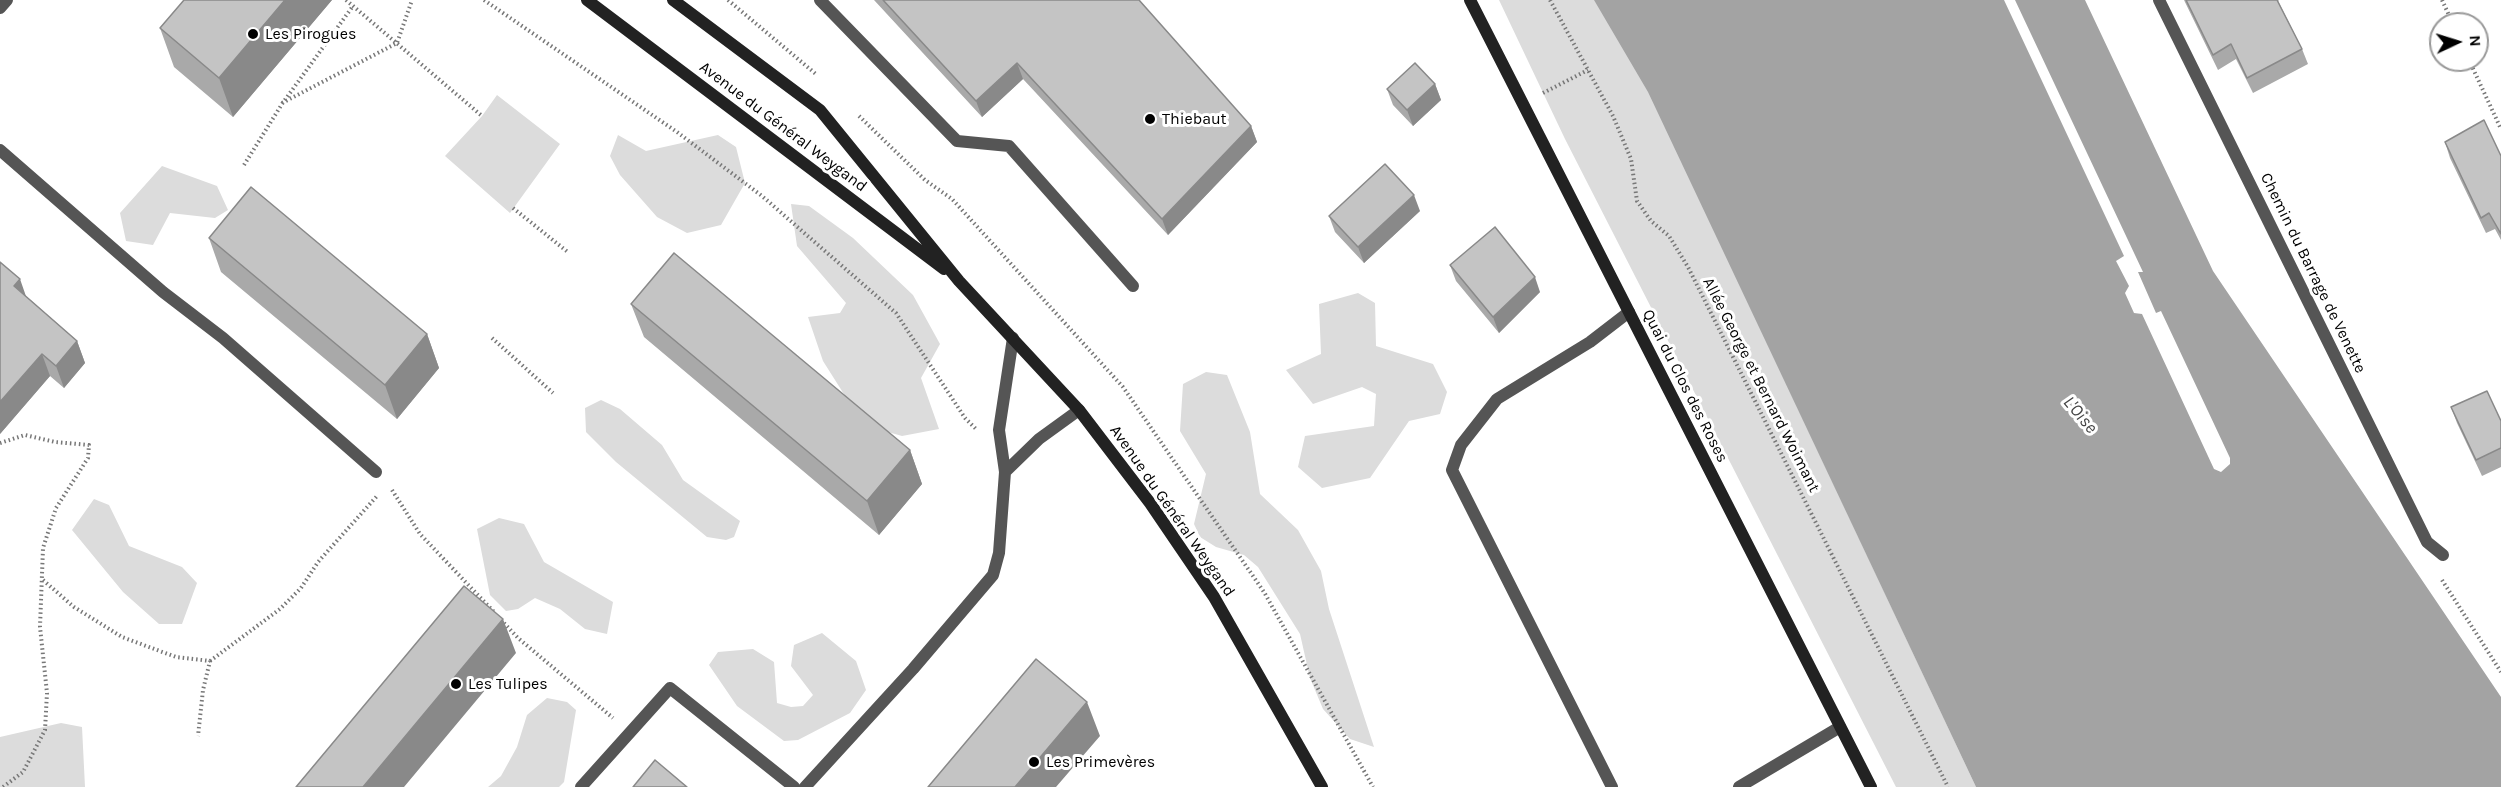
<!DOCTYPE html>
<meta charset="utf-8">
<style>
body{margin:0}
#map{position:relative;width:2501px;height:787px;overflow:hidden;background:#fff;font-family:Karla,sans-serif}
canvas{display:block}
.north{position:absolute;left:2429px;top:12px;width:60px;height:60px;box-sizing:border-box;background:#fff;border:2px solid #999;border-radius:50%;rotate:86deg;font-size:16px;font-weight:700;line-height:24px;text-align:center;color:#000}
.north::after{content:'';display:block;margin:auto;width:21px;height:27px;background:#000;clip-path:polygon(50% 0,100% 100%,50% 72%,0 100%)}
</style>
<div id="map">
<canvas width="2501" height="787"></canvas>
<div class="north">N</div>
</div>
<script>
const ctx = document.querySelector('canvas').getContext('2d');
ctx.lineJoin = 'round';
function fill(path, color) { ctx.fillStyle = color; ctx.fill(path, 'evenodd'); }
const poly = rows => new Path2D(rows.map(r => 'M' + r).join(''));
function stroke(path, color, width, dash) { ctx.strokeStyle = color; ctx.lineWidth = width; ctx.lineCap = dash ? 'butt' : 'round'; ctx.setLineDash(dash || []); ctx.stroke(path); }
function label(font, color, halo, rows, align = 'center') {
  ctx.font = font + ' Karla,sans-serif'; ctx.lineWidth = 6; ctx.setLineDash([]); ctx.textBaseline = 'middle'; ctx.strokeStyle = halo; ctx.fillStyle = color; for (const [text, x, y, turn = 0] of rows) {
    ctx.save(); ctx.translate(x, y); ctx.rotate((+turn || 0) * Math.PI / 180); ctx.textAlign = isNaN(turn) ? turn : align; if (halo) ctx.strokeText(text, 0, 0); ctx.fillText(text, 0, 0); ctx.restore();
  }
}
fill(poly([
 [1499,0,1609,0,1676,138,1689,177,1976,787,1896,787,1565,139],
 [497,95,560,144,510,213,445,156,482,116],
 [618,135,646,151,718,135,736,147,745,183,721,225,687,233,657,217,620,175,610,156],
 [162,166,217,186,228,210,215,218,170,213,153,245,126,241,120,213],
 [791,204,809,206,853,238,913,295,940,344,921,378,939,429,902,436,888,432,854,410,823,361,808,317,840,313,846,303,797,246],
 [1358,293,1375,303,1376,346,1433,364,1447,392,1440,414,1409,421,1370,478,1322,488,1298,467,1305,436,1374,426,1376,394,1362,387,1313,404,1286,370,1321,354,1319,304],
 [1206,372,1227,375,1250,432,1260,494,1298,530,1321,571,1329,609,1374,747,1350,739,1323,709,1310,678,1300,634,1258,567,1244,555,1216,547,1200,537,1194,524,1206,474,1180,431,1183,384],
 [601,400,620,409,662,445,683,480,740,521,734,537,726,540,707,537,616,462,586,432,585,408],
 [94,499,109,505,129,546,182,567,197,583,182,624,159,624,123,592,72,530],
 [499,518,524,524,544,562,613,602,607,634,585,629,560,609,535,598,518,609,506,611,490,595,477,529],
 [822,633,856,661,866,690,850,713,798,740,784,741,737,706,709,665,718,652,753,649,774,662,777,703,791,707,803,706,813,695,791,666,794,645],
 [547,698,567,702,576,710,564,782,559,787,488,787,501,776,517,747,527,715],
 [61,723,82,727,85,787,0,787,0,737]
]), '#dcdcdc');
fill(poly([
 [1594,0,2004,0,2124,256,2116,261,2129,286,2125,293,2134,313,2142,314,2214,469,2221,472,2230,464,2230,458,2161,311,2156,313,2138,272,2143,272,2015,0,2085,0,2213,271,2501,697,2501,787,1976,787,1648,92]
]), '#a3a3a3');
stroke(poly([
 [346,0,482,116],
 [484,0,677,132,762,196,896,313,965,418,976,429],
 [728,0,817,75],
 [1550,0,1613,116,1631,159,1637,201,1651,221,1669,236,1688,267,1948,787],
 [2442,0,2453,24],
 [2469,60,2501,129],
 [1543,93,1588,70],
 [282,103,397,43,412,0],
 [859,116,925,180,952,199,1123,387,1264,592,1373,787],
 [244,165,282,104,353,6],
 [513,208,569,253],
 [492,338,553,393],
 [0,443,25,435,55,442,89,445,88,458,56,508,43,548,40,627,47,693,45,730,23,772,3,787],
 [392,490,420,534,495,613],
 [43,580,74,607,122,637,176,657,210,661,203,690,198,736],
 [2442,580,2501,672],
 [504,623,518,638,613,718],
 [210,661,280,609,301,588,318,562,377,496]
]), '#777', 4, [1.5, 3]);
stroke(poly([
 [820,0,957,141,1009,146,1133,286],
 [0,8,7,0],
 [0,150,163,292,223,338,376,472],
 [1612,787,1452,470,1461,445,1497,399,1590,342,1629,312],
 [1739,787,1840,727]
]), '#555', 12);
stroke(poly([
 [2159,0,2427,542,2443,555],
 [1013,338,999,430,1005,472,1039,439,1079,410],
 [581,787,670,688,794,787],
 [805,787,913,669,993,575,999,553,1005,472]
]), '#555', 12);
stroke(poly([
 [587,0,944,269],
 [673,0,820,110,959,281,1079,410,1150,503,1214,597,1322,787],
 [1470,0,1871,787]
]), '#222', 12);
fill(poly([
 [184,0,332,0,233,117,174,67,160,28],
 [874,0,1139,0,1251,126,1257,142,1168,235,1023,79,982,117],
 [2184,0,2279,0,2278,1,2302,49,2308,64,2253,93,2236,59,2218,70],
 [1435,84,1441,100,1413,126,1393,105,1387,89],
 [2445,142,2501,156,2501,240,2495,229,2486,233,2450,158],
 [1420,211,1364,263,1335,232,1329,216],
 [209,238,427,334,439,368,397,419,221,272],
 [1450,265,1540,292,1499,333,1456,281],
 [27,297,77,341,85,363,64,388,50,376,0,434],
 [631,304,910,450,922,484,879,535,644,337],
 [2451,407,2501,421,2501,467,2482,476,2457,423]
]), '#a9a9a9');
fill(poly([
 [285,0,332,0,233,117,219,78],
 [1017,63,1023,79,982,117,976,101],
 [1435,84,1441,100,1413,126,1407,110],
 [1251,126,1257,142,1168,235,1162,219],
 [1414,195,1420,211,1364,263,1358,247],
 [1535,277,1540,292,1499,333,1493,317],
 [20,279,28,302,14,286],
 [427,334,439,368,397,419,385,385],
 [77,341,85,363,64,388,56,366],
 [42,354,50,376,0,434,0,402],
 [910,450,922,484,879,535,867,501],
 [503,619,516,653,404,787,363,787],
 [1087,702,1100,736,1056,787,1015,787]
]), '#898989');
const building = poly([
 [184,0,285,0,219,78,160,28,184,0],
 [883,0,1139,0,1251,126,1162,219,1017,63,976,101,883,0],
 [2186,0,2277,0,2302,49,2247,78,2231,44,2213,55,2186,0],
 [1415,63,1435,84,1407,110,1387,89,1415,63],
 [2484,120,2501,156,2501,234,2489,213,2481,218,2445,142,2484,120],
 [1385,164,1414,195,1358,247,1329,216,1385,164],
 [251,187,427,334,385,385,209,238,251,187],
 [1495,227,1535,277,1493,317,1450,265,1495,227],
 [674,253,910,450,867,501,631,304,674,253],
 [0,262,20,279,14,286,77,341,56,366,42,354,0,402,0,262],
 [2487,391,2501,421,2501,448,2476,460,2451,407,2487,391],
 [464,586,503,619,363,787,296,787,464,586],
 [1036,659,1087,702,1015,787,928,787,1036,659],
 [655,760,687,787,633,787,655,760]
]);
fill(building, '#c4c4c4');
stroke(building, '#898989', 1.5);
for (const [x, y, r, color] of [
 [253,34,6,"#000"],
 [1150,119,6,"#000"],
 [456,684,6,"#000"],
 [1034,762,6,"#000"]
]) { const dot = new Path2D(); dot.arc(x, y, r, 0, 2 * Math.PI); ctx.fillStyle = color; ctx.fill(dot); stroke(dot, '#fff', 2); }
label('16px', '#000', '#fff', [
 ["Les Pirogues",265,34],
 ["Thiebaut",1162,119],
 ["Les Tulipes",468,684],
 ["Les Primevères",1046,762]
], 'left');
label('16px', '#000', '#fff', [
 ["Avenue du Général Weygand",783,127,37],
 ["Chemin du Barrage de Venette",2313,273,64],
 ["Allée George et Bernard Woimant",1761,385,63],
 ["Quai du Clos des Roses",1685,386,63],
 ["Avenue du Général Weygand",1172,511,55]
]);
label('italic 18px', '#444', '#fff', [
 ["L'Oise",2080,415,50]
]);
</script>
